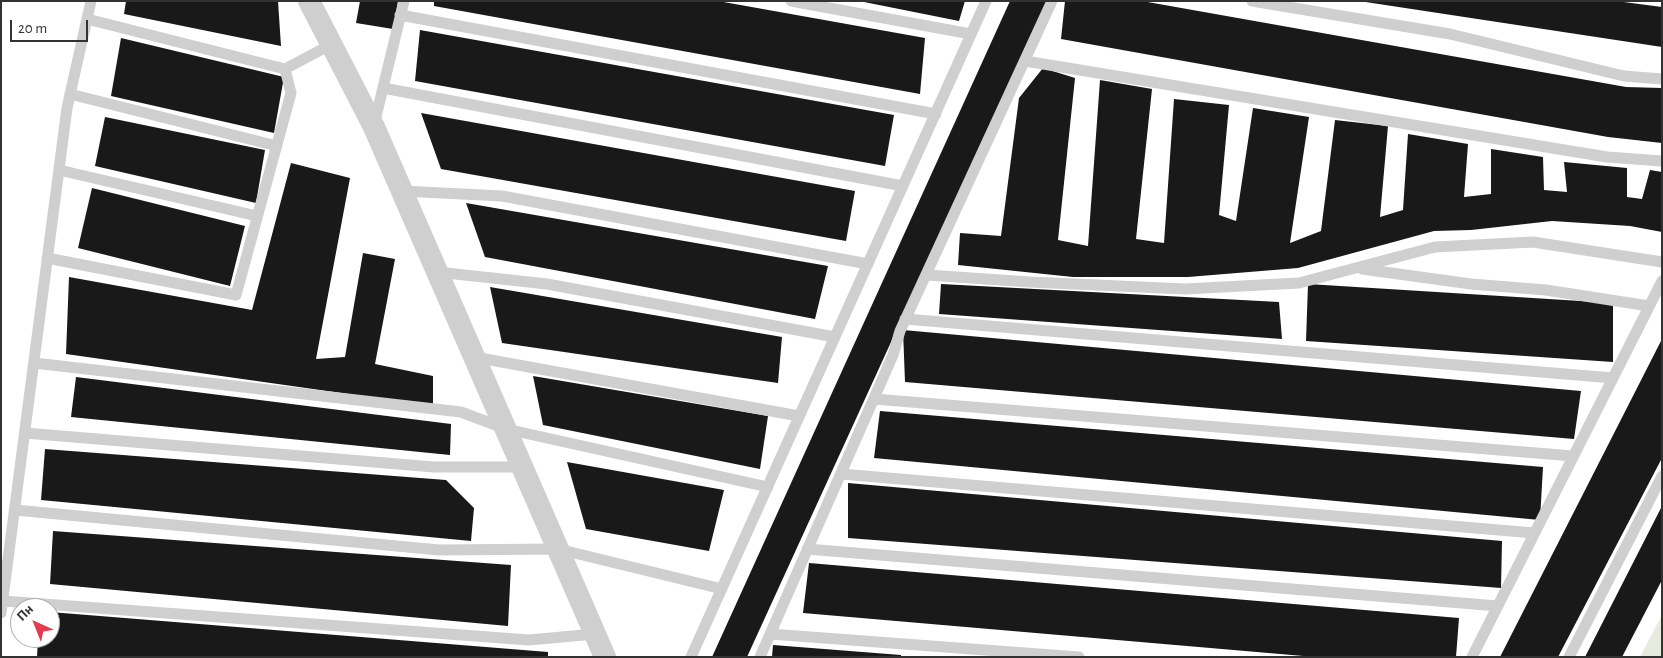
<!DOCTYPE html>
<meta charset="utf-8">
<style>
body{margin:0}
#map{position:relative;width:1663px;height:658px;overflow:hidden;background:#fff;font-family:"Alegreya Sans",sans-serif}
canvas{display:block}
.frame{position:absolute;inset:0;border:2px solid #323232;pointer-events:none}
.north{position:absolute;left:10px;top:598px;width:50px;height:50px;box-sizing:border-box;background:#fff;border:1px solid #adadad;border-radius:50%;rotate:316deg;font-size:14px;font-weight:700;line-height:20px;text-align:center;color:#323232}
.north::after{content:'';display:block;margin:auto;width:18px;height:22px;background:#e23b4e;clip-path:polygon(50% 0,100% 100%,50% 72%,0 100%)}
.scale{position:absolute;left:10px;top:20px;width:78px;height:22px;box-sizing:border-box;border:2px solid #323232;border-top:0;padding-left:6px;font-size:15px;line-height:18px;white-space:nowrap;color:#323232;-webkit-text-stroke:4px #fff;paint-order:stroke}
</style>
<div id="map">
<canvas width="1663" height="658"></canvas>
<div class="frame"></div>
<div class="north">Пн</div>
<div class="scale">20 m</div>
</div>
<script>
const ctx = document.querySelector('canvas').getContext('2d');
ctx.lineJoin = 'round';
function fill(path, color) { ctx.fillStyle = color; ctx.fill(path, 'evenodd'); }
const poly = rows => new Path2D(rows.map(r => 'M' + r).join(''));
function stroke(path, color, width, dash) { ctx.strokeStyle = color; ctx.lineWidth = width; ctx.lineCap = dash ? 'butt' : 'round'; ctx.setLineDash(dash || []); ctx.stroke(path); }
fill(poly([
 [1662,615,1662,657,1640,657]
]), '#e6ebde');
fill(poly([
 [126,1,278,1,281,46,124,14],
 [360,1,398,1,393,29,356,23],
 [434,1,718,1,925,38,920,94,434,6],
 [859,1,965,1,959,21],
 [1010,1,1047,1,747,657,712,657],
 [1065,1,1142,1,1626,87,1662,88,1662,143,1608,137,1061,39],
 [1359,1,1616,1,1662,7,1662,47],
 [420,30,894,115,885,166,415,81],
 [121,38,284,77,274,133,111,96],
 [1043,68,1075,78,1058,240,1088,246,1100,80,1152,89,1136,239,1164,243,1174,99,1229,105,1219,215,1236,221,1253,108,1309,117,1290,243,1321,231,1335,120,1388,126,1380,217,1403,210,1408,134,1468,144,1464,197,1491,194,1491,149,1543,157,1544,190,1567,192,1564,162,1627,168,1627,197,1642,199,1650,170,1662,172,1662,232,1630,226,1552,221,1471,230,1434,231,1298,268,1188,277,1073,277,958,265,960,233,1001,236,1019,98],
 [421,113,855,191,846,241,441,169],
 [105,117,265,150,256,203,95,166],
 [291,163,350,178,316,359,345,357,363,253,395,259,375,364,433,376,433,406,66,354,69,277,252,310],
 [92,188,245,226,230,286,78,248],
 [466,203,828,266,815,319,485,257],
 [941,284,1279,302,1282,339,939,314],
 [1308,284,1613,303,1613,362,1306,341],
 [490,287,782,337,778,383,502,343],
 [903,330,1581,391,1574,439,905,382],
 [1662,339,1662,458,1558,657,1500,657],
 [533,376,768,416,760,469,543,425],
 [76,377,451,424,450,455,71,417],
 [880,411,1543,467,1540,520,874,458],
 [45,449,446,480,474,508,471,541,41,500],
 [567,462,724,490,709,551,586,529],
 [848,483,1502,541,1501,588,848,538],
 [1662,506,1662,580,1622,657,1585,657],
 [53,531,511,565,508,626,50,584],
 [809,563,1459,618,1456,657,1315,657,803,613],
 [50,612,548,652,548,657,37,657,38,638,50,638],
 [773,645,901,655,901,657,772,657]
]), '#191919');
stroke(poly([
 [791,1,971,34],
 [1252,1,1450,34,1624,76,1662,79],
 [400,15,936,114],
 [87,19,285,69,332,44],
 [1025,61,1607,157,1662,161],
 [383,88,903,186],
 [70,94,277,146],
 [374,125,404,1],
 [59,170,257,216],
 [402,191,502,196,868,264],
 [47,258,236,295,291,93,285,69],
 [1362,269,1471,284,1546,290,1649,306],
 [437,272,547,284,835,337],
 [927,275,1030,282,1185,289,1299,283,1435,247,1533,242,1662,262],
 [905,319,1613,378],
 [474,357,799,416],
 [34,363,461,412,506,429,768,487],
 [874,399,1573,456],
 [25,433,434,467,522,467],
 [841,474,1534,533],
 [15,510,439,550,558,549,722,589],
 [807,549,1498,606],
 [1,602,3,601,529,640,595,634],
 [1,613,67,108,91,1],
 [770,634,1079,657],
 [691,657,986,1],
 [760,657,893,355,900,331,1052,1],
 [1472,657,1662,281],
 [1569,657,1662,476]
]), '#cfcfcf', 11);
stroke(poly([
 [309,1,374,127,605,657]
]), '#cfcfcf', 22);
</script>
